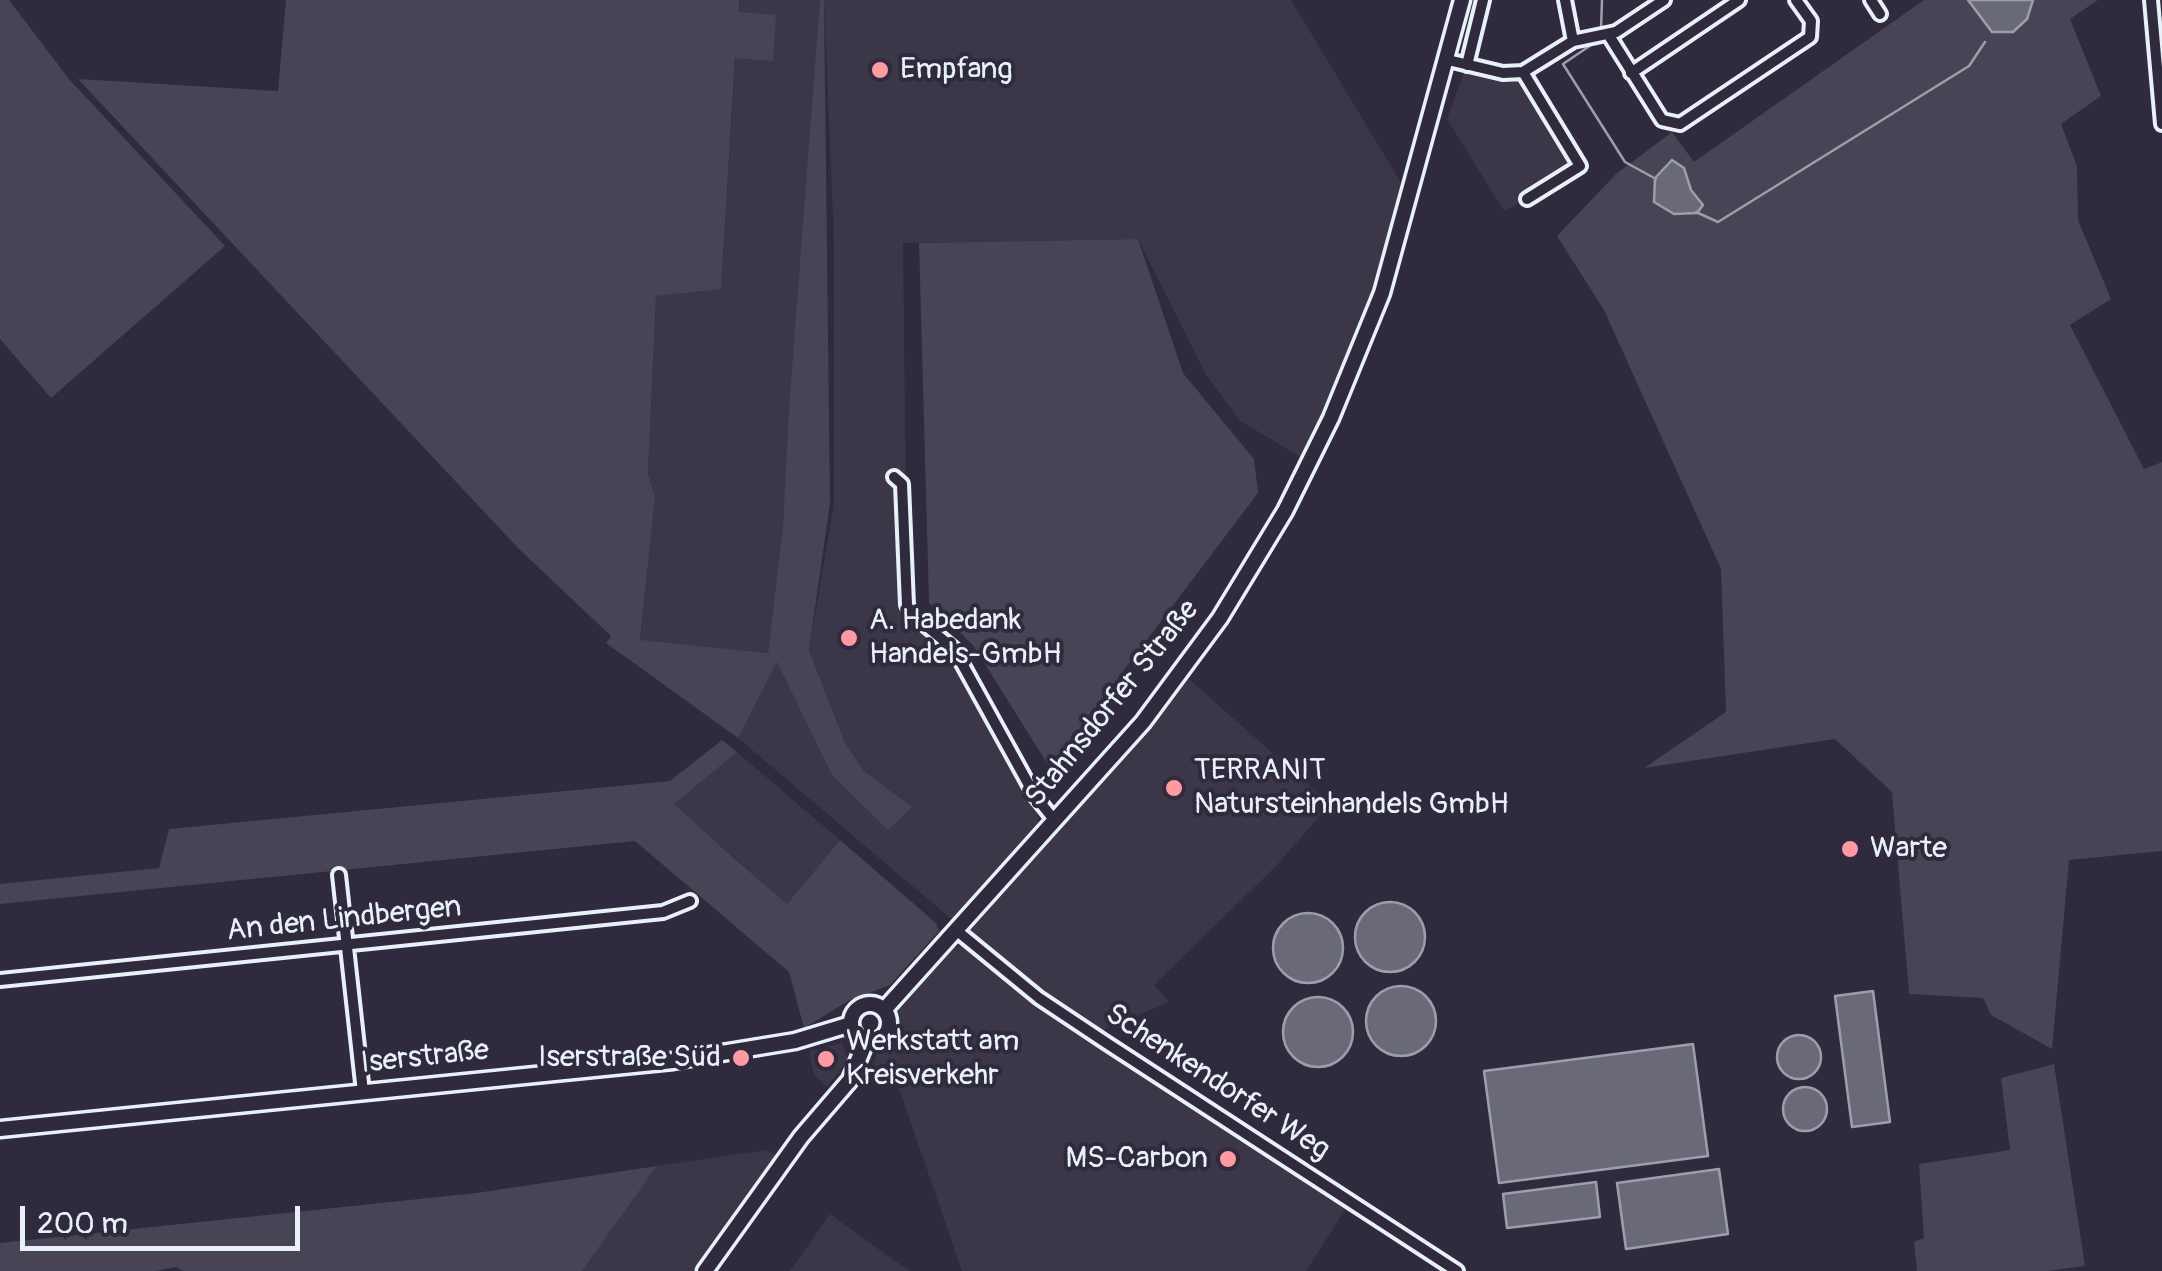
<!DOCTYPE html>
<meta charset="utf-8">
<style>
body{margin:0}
#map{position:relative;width:2162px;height:1271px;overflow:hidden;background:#2f2a3d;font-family:Pangolin,sans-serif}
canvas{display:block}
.scale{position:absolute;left:20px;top:1206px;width:280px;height:45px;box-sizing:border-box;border:5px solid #e8f1f8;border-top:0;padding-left:12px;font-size:30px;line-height:35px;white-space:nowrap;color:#e8f1f8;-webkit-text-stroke:8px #2f2a3d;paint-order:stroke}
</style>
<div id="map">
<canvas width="2162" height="1271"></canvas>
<div class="scale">200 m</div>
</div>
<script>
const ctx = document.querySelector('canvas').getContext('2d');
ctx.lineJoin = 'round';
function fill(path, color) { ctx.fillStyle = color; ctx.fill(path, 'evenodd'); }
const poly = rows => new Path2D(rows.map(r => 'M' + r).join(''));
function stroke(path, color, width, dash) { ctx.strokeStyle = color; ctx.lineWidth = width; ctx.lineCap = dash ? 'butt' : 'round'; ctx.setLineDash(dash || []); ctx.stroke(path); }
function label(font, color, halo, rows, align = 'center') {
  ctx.font = font + ' Pangolin,sans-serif'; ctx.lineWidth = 8; ctx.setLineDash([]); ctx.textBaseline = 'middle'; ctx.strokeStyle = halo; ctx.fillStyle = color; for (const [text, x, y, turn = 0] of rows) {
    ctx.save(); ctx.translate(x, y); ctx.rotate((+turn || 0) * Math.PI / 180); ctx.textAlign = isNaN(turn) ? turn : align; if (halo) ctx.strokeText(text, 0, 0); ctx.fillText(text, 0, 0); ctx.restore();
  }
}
fill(poly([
 [739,0,820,0,783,524,768,653,640,641,655,497,648,474,656,296,721,288],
 [824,0,1291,0,1406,191,1370,308,1309,462,1239,420,1205,373,1138,239,903,243,907,605,954,649,1001,735,1038,817,1038,826,958,917,950,918,738,738,777,661,832,775,912,807,864,771,845,743,809,650,834,503,834,243],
 [1467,65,1523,72,1577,171,1504,211,1447,119],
 [1181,672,1330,804,1276,866,1154,985,1169,1002,1101,1031,1041,992,971,936,970,925,1052,833],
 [737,752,840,840,787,904,673,804],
 [965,945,1036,1002,1345,1210,1306,1271,962,1271,893,1071,872,1067,877,1053,892,1040,898,1008,950,948],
 [842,1043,848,1060,827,1087,814,1075,809,1051],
 [767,1150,781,1158,699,1271,582,1271,657,1166],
 [830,1214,909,1271,790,1271]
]), '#3b3749');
fill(poly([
 [0,0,9,0,69,79,225,246,51,398,0,339],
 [286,0,739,0,739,12,776,15,773,61,735,58,721,289,656,296,648,474,655,497,640,640,768,653,783,524,790,395,820,0,824,0,830,503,809,650,845,743,864,771,912,807,888,830,832,775,777,662,738,738,606,643,611,636,519,549,78,79,278,91],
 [1924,0,1968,0,1992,32,2013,32,2027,19,2033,0,2098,0,2070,19,2101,96,2061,124,2077,166,2078,220,2111,299,2070,325,2144,469,2162,462,2162,851,2069,860,2052,1049,1991,1015,1983,998,1909,994,1892,792,1835,739,1644,768,1726,712,1721,569,1604,310,1557,236,1616,174,1672,132,1694,162],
 [1138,239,1183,373,1254,459,1258,493,1050,768,973,645,929,603,919,243],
 [722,740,737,752,674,804,735,859,787,904,840,840,936,923,939,931,890,985,850,1000,804,1028,789,972,635,841,0,904,0,884,159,868,169,829,670,781],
 [2054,1064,2085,1266,2047,1271,1917,1271,1914,1242,1924,1238,1919,1164,2010,1150,2001,1078],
 [657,1166,582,1271,184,1271,176,1267,156,1271,0,1271,0,1243,476,1193]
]), '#464455');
const water = poly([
 [1968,0,2033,0,2027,19,2013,32,1992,32,1968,0],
 [1672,160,1684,168,1691,190,1703,205,1697,213,1674,214,1654,202,1655,178,1672,160],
 '1355 937a35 35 0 1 1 70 0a35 35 0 1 1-70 0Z',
 '1273 948a35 35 0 1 1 70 0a35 35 0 1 1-70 0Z',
 '1366 1021a35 35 0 1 1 70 0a35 35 0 1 1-70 0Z',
 [1873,991,1890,1122,1852,1127,1835,996,1873,991],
 '1283 1032a35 35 0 1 1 70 0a35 35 0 1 1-70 0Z',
 '1777 1057a22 22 0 1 1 44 0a22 22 0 1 1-44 0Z',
 [1693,1044,1708,1156,1499,1183,1484,1071,1693,1044],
 '1783 1109a22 22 0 1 1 44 0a22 22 0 1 1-44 0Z',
 [1719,1169,1728,1234,1626,1249,1617,1183,1719,1169],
 [1596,1182,1600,1217,1507,1228,1503,1194,1596,1182]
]);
fill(water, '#696978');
stroke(water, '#9c9fab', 2.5);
stroke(poly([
 [1601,30,1602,0],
 [1594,43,1563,64,1625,162,1656,179],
 [1696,212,1718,222,1969,66,1985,42]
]), '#9c9fab', 2.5);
const street = poly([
 [1565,0,1573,41],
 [1871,0,1880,14],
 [2151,0,2162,124],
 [1608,34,1662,120,1680,124,1810,37,1811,21,1796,0],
 [1448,60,1503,73,1523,72,1573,41,1616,32,1664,0],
 [1467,65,1483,0],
 [1523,72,1580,166,1527,199],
 [1631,73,1739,0],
 [894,477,902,484,907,605,912,614,954,649,1035,796,1055,821],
 [339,875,363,1092],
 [956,930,1039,998,1105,1042,1457,1271],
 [0,980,663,912,690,901]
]);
const secondary = poly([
 '851 1023a19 19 0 1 1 38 0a19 19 0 1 1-38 0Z',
 [884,1010,1143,722,1220,618,1285,511,1331,418,1382,293,1462,0],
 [0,1129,673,1061,795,1041,851,1024],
 [705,1271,801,1137,850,1080,866,1041]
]);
stroke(street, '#e8f1f8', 18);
stroke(secondary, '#e8f1f8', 21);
stroke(street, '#2f2a3d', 10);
stroke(secondary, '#2f2a3d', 14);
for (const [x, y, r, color] of [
 [880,70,10,"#ff9aa2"],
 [849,638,10,"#ff9aa2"],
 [1174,788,10,"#ff9aa2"],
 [1850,849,10,"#ff9aa2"],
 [741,1058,10,"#ff9aa2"],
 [826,1059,10,"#ff9aa2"],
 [1228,1159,10,"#ff9aa2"]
]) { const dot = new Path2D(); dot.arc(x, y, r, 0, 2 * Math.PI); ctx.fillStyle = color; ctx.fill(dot); stroke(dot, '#2f2a3d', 4); }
label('30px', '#e8f1f8', '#2f2a3d', [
 ["Empfang",900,70],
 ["A. Habedank",869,621],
 ["Handels-GmbH",869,655],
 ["TERRANIT",1194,771],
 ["Natursteinhandels GmbH",1194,805],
 ["Warte",1870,849],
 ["Werkstatt am",846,1042],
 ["Kreisverkehr",846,1076],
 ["Iserstraße Süd",721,1058,"right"],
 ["MS-Carbon",1208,1159,"right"]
], 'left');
label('30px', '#e8f1f8', '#2f2a3d', [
 ["Stahnsdorfer Straße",1113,704,-51],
 ["An den Lindbergen",344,920,-6],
 ["Iserstraße",425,1058,-6],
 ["Schenkendorfer Weg",1217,1083,33]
]);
</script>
